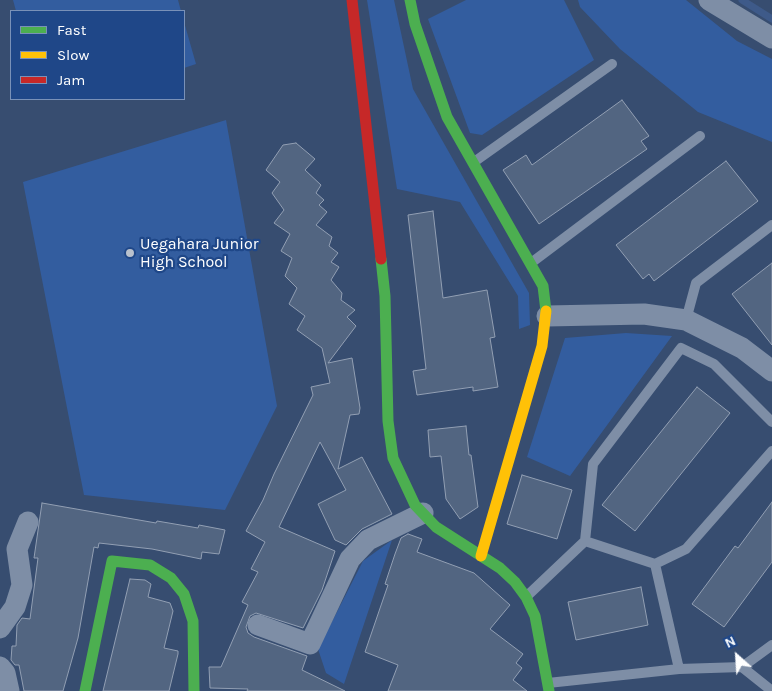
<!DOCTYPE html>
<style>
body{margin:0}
#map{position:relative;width:772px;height:691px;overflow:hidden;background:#374d70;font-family:Karla,sans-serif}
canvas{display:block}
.legend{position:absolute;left:10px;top:10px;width:175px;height:90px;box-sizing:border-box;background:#1f4788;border:1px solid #7991b8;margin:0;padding:6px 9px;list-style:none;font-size:15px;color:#fff}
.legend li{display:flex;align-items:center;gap:10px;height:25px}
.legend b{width:25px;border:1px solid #7991b8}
.north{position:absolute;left:712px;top:631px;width:50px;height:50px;-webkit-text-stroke:4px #1f4788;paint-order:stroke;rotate:334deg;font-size:14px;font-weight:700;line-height:20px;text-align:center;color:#fff}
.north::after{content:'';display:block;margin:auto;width:18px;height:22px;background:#fff;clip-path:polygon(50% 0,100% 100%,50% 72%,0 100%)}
</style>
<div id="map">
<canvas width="772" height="691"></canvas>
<ul class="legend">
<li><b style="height:6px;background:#4caf50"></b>Fast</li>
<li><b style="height:6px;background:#ffc107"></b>Slow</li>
<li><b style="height:6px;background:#c62828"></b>Jam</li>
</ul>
<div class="north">N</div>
</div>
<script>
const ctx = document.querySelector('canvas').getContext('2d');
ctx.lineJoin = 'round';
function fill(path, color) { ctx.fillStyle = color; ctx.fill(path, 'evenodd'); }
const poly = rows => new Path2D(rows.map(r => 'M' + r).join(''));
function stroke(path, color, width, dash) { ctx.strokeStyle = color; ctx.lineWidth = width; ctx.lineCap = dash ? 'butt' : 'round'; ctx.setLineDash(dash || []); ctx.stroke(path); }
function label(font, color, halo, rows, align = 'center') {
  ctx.font = font + ' Karla,sans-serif'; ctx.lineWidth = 4.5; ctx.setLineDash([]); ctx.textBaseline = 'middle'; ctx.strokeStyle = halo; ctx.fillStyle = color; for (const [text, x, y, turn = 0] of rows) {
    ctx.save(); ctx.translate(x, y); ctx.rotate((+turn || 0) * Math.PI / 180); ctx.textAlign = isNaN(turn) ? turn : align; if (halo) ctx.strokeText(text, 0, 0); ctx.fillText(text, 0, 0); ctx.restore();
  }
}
fill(poly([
 [13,0,178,0,181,11,16,11],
 [367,0,394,0,413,89,529,293,530,325,519,329,518,296,460,202,397,189],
 [466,0,564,0,594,60,482,135,470,133,428,19],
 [578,0,686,0,737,41,772,59,772,142,698,112,620,49,580,7],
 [184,22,196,64,184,68],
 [226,120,277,406,225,510,84,495,23,182],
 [626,333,672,336,570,476,527,457,565,338],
 [392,540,344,684,326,673,318,649,363,561]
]), '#335d9f');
stroke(poly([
 [742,0,772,19]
]), '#3e5a89', 7);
const building = poly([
 [622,100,649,136,641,141,647,149,539,224,503,170,526,155,532,165,622,100],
 [296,143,315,159,305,170,321,185,316,193,324,200,319,205,327,212,316,225,332,237,329,246,338,253,331,262,339,267,331,280,342,293,341,300,355,310,347,317,356,326,328,363,352,358,360,408,359,414,350,415,338,469,362,457,392,514,362,529,346,545,335,540,318,504,346,490,320,442,279,527,335,551,322,590,303,628,256,613,250,616,246,627,248,633,254,637,307,656,302,670,345,691,247,691,248,689,210,688,209,667,221,667,248,605,242,602,258,572,251,569,265,542,246,531,263,500,274,474,313,395,311,387,330,383,322,348,297,330,305,316,289,304,297,288,285,276,292,258,281,251,290,234,274,223,284,210,272,193,280,182,266,170,283,145,296,143],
 [726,161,758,201,654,281,649,274,643,279,616,245,726,161],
 [433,211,443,298,487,290,495,337,490,338,498,387,473,391,473,387,417,395,413,371,426,369,408,215,433,211],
 [772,263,772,345,732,294,772,263],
 [697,387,730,413,635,531,602,505,697,387],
 [466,426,469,455,471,455,478,507,460,519,446,499,441,456,430,457,428,430,466,426],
 [522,475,572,490,557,539,507,524,522,475],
 [772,502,772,562,724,627,692,604,735,546,738,548,772,502],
 [42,503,156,523,157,521,198,528,199,525,225,530,219,554,202,552,201,559,152,549,99,543,98,548,94,547,78,638,63,691,24,691,19,665,15,665,11,660,12,646,16,646,17,625,22,618,30,619,38,558,34,558,42,503],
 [408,534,422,539,417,552,474,573,510,605,490,629,523,654,516,663,522,668,513,680,527,691,388,691,398,665,365,652,388,585,385,584,395,554,401,538,408,534],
 [130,579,145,580,151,584,148,597,170,603,173,611,164,648,178,651,178,654,169,691,103,691,130,579],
 [641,587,648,625,576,640,568,602,641,587]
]);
fill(building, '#526581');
stroke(building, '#929fb3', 1);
stroke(poly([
 [474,162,612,64],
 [531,263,700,136],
 [686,320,696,283,772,225],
 [585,541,655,564,686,549,772,451],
 [655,564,679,669],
 [527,596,585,541,593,464,681,348,714,364,772,422],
 [742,667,772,691],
 [548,683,679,669,742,667,772,645]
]), '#7e8ea6', 10);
stroke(poly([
 [709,0,772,38],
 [547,316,644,314,686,320,742,348,772,371],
 [258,625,310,644,350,559,368,540,423,513],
 [0,628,15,607,22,585,17,549,28,522],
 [0,667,5,673,9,691]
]), '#7e8ea6', 21);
stroke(poly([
 [410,0,415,24,447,117,543,286,546,311],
 [381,259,385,296,388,421,393,458,415,505,436,527,500,568,515,582,526,597,535,616,549,691],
 [85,691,112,561,150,565,171,578,184,594,193,621,194,691]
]), '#4caf50', 11);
stroke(poly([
 [481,556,542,346,546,311]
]), '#ffc107', 11);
stroke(poly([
 [352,0,381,259]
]), '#c62828', 11);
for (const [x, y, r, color] of [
 [130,253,5,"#b9c1cd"]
]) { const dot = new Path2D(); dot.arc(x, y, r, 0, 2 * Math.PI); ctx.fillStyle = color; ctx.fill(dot); stroke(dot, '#1f4788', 2); }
label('16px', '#fff', '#1f4788', [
 ["Uegahara Junior",140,244],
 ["High School",140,262]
], 'left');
</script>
